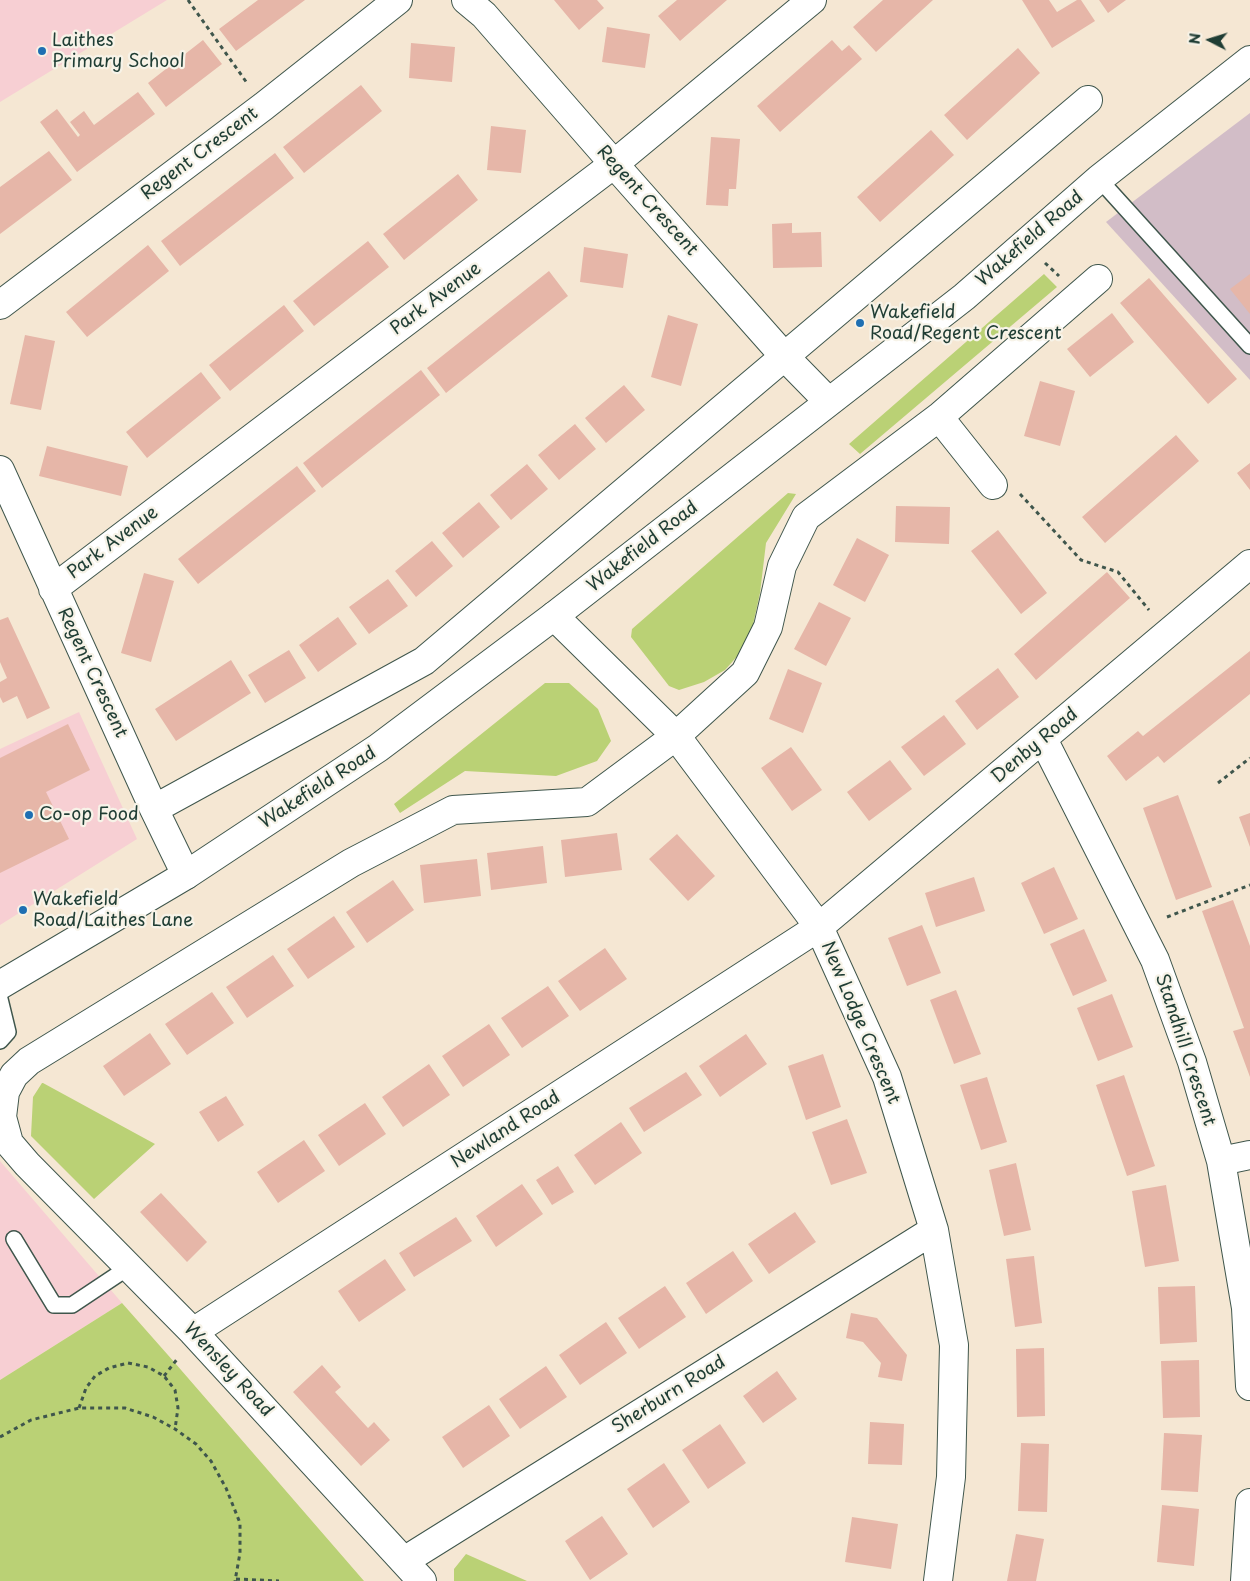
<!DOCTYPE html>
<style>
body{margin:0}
#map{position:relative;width:1250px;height:1581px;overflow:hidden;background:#f5e7d3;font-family:"Playpen Sans",sans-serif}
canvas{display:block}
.north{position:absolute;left:1185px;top:15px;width:50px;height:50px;-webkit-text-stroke:4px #f7f3e8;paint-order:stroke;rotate:275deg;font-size:14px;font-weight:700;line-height:20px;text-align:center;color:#1f3d34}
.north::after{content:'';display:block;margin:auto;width:18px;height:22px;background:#1f3d34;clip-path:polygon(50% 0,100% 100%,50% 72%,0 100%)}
</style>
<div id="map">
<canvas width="1250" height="1581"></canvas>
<div class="north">N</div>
</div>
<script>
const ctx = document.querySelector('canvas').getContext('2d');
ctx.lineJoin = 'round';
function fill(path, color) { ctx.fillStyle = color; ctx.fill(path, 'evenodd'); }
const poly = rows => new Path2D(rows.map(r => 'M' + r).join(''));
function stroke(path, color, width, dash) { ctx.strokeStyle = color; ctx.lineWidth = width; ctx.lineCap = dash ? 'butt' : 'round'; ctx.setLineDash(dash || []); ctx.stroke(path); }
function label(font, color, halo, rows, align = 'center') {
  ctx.font = font + ' "Playpen Sans",sans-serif'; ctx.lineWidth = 4.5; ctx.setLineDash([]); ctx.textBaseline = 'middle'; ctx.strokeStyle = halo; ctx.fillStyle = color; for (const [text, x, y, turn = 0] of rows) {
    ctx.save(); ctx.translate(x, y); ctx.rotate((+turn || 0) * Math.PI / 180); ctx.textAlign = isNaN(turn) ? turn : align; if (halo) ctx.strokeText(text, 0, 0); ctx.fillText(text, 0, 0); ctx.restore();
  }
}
fill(poly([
 [0,0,167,0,0,102],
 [79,712,137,839,0,925,0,749],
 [0,1161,122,1303,0,1380]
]), '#f7cfd3');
fill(poly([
 [1250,113,1250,380,1106,222]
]), '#d2bdc7');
fill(poly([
 [1044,274,1057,287,860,454,849,444],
 [788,493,796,494,766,543,760,593,749,643,725,670,704,682,679,690,669,686,631,637,632,629],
 [545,683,569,683,598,709,611,741,597,761,556,776,465,771,400,813,394,804],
 [42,1083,43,1083,155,1144,94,1199,31,1136,33,1097],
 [122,1303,175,1363,364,1581,0,1581,0,1380],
 [466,1554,527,1581,454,1581,454,1569]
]), '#bad175');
fill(poly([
 [258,0,305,0,236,51,219,29],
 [554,0,597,0,604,8,579,30],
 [677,0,727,0,680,41,658,16],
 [883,0,933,0,876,52,853,27],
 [1022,0,1049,0,1057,12,1077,0,1081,0,1095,21,1052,48],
 [1099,0,1126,0,1108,13],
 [607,27,650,34,645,68,602,62],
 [203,40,222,64,166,107,148,83],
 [832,40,842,51,849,45,862,59,780,132,757,106],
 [411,43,455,47,452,82,409,78],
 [1018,48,1040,73,967,140,944,115],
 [361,85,382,111,304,173,283,147],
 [138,92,155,114,77,172,40,122,57,109,78,137,80,135,70,122,84,111,94,125],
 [491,126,526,130,521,173,487,170],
 [931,130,954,155,880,222,857,197],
 [711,137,740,139,736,189,729,189,728,206,706,205],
 [49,151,72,180,0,234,0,187],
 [275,153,294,178,180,266,161,241],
 [458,174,478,200,404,260,383,234],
 [792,223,792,233,821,232,822,267,773,268,772,224],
 [368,241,389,267,314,326,293,301],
 [148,245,169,271,87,337,66,312],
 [584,247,628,254,623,288,580,282],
 [549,271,568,296,446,393,427,368],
 [1250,274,1250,314,1230,289],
 [1149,278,1237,379,1208,404,1120,303],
 [284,305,304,331,230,391,209,365],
 [1112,313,1134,342,1090,377,1067,349],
 [668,315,698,324,681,386,651,377],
 [25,335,55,341,41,410,10,404],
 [421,370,440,395,322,488,303,463],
 [201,372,221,398,147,458,126,432],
 [1040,381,1075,391,1060,446,1024,436],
 [624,385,645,410,606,443,585,418],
 [575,424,596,449,559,480,538,455],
 [1176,435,1199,461,1105,543,1082,517],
 [47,446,128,466,121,496,39,476],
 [1250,463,1250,490,1237,473],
 [527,464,548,489,511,520,490,495],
 [297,466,316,491,198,584,178,559],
 [479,502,500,527,463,558,442,533],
 [896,506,950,507,949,544,895,542],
 [998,530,1047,593,1021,614,971,551],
 [857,538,889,555,865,602,833,585],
 [432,541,453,566,416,597,395,571],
 [1107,572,1130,598,1036,680,1014,654],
 [144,573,174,581,151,662,121,653],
 [388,579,408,606,369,634,349,607],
 [819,602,851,618,826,666,794,649],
 [8,617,50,708,27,719,17,696,3,703,0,697,0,682,7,678,0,662,0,620],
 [338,617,357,644,318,672,299,645],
 [289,650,306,678,265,703,248,675],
 [1250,651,1250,694,1164,763,1158,756,1126,781,1107,756,1138,731,1143,736],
 [231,660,251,693,176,741,155,709],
 [998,668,1019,697,977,730,955,701],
 [788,669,822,683,803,733,769,719],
 [944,715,966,744,924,776,901,747],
 [68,724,90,770,46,792,69,839,0,873,0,758],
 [791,747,822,790,792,811,761,768],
 [890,760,912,789,869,821,847,792],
 [1178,795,1212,887,1176,900,1143,808],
 [1250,813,1250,847,1239,817],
 [617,833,622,870,565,877,561,840],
 [677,834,715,876,688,901,649,859],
 [543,846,547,883,491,890,487,853],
 [477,859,481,896,424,903,420,865],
 [1054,867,1078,919,1044,934,1021,883],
 [974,877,985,911,936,927,925,893],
 [393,880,414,910,367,943,346,912],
 [1233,900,1250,946,1250,1077,1233,1031,1244,1028,1202,911],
 [334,916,355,947,308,979,287,949],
 [922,925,941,973,907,986,888,938],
 [1084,929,1107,981,1073,996,1050,944],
 [605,948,627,979,580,1011,558,981],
 [273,955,294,986,247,1018,226,987],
 [548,986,569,1016,522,1048,501,1018],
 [956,990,981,1054,954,1064,930,1000],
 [212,992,234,1023,187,1055,165,1024],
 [1112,994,1133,1047,1098,1061,1077,1008],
 [489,1024,510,1055,463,1087,442,1056],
 [150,1033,171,1064,124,1096,103,1066],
 [746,1034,767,1064,720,1097,699,1066],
 [823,1054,841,1107,806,1120,788,1066],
 [429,1064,450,1095,403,1127,382,1097],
 [686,1072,702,1095,644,1132,629,1108],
 [1124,1075,1155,1166,1127,1176,1096,1085],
 [987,1077,1007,1142,981,1150,960,1085],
 [226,1096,244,1125,218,1142,199,1112],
 [365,1103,386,1134,339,1166,318,1135],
 [847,1119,867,1173,831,1185,812,1132],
 [621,1122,642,1153,595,1185,574,1155],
 [304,1140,325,1171,278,1203,257,1172],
 [1016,1163,1031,1230,1004,1236,989,1170],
 [558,1166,574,1192,552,1205,536,1180],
 [522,1184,543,1214,496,1247,476,1216],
 [1166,1185,1179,1261,1145,1267,1132,1191],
 [161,1193,207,1242,187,1262,140,1212],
 [795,1212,816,1242,769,1274,748,1244],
 [456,1217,472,1241,414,1277,399,1253],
 [733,1251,753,1281,706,1314,686,1283],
 [1034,1256,1042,1323,1015,1327,1006,1259],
 [385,1259,406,1290,359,1322,338,1291],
 [665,1286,686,1317,639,1349,618,1318],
 [1195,1286,1197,1342,1160,1344,1158,1287],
 [851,1313,877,1318,907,1355,902,1381,878,1377,881,1363,863,1342,846,1338],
 [606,1322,627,1353,580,1385,559,1355],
 [1044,1348,1045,1416,1017,1417,1016,1349],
 [1199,1360,1200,1417,1163,1418,1161,1361],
 [322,1365,341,1387,335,1392,368,1428,374,1422,390,1440,361,1466,293,1392],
 [546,1366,567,1397,520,1429,499,1399],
 [777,1371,797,1399,763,1423,743,1396],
 [489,1405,510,1436,463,1468,442,1437],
 [870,1422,904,1424,902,1465,868,1464],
 [720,1424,746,1463,708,1489,682,1450],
 [1164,1433,1202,1435,1198,1492,1161,1490],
 [1021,1443,1049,1444,1047,1512,1018,1511],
 [664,1463,690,1502,653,1528,627,1489],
 [1162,1505,1199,1509,1194,1566,1157,1562],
 [602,1516,628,1554,590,1580,565,1541],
 [852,1517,898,1524,891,1569,845,1562],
 [1016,1534,1044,1539,1036,1581,1007,1581]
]), '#e6b6a8');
const lane = poly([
 [1099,179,1250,346],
 [0,999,8,1032,0,1041],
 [14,1239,54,1305,72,1305,129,1267]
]);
const street = poly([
 [466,0,484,15,614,164,784,356,828,401],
 [0,305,264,106,398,0],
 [939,417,993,485],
 [0,470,154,809,186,875],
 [53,589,614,164,812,0],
 [554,616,676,736,819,927,887,1077,934,1230,954,1345,951,1477,938,1581],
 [1043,739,1155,960,1192,1062,1221,1161,1246,1308,1250,1386],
 [154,809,424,661,1088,100],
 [1221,1161,1250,1155],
 [193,1332,819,927,1250,564],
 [404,1561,934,1230],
 [422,1581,193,1332,27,1164,9,1143,2,1117,5,1092,14,1075,29,1061,351,863,453,810,587,802,676,736,745,673,768,627,782,566,806,517,939,417,1098,279],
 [1245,1581,1250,1503]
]);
const primary = poly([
 [0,985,186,875,378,748,554,616,964,297,1099,179,1250,60]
]);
stroke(lane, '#3f564c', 18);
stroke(street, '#3f564c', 30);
stroke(primary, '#3f564c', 30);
stroke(poly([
 [188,0,247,83],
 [1045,263,1059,276],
 [1020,494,1081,560,1118,572,1149,610],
 [1218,783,1250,758],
 [1167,917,1250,885],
 [164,1376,178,1358],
 [79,1408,86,1388,95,1376,109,1368,128,1363,148,1367,164,1376,175,1390,178,1408,175,1429],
 [0,1437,31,1420,79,1408,125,1408,153,1417,175,1429,196,1444,211,1461,226,1488,240,1523,240,1553,235,1581],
 [236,1579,279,1581]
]), '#3f564c', 3, [4, 4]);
stroke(lane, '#fff', 15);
stroke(street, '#fff', 28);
stroke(primary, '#fff', 28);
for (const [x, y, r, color] of [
 [42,51,5,"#1f6fb2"],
 [860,323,5,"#1f6fb2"],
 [29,815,5,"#1f6fb2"],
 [23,910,5,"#1f6fb2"]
]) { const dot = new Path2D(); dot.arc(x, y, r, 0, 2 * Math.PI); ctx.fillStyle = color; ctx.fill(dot); stroke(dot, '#f7f3e8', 2); }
label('18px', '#1f3d34', '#f7f3e8', [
 ["Laithes",52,41],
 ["Primary School",52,62],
 ["Wakefield",870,313],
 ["Road/Regent Crescent",870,334],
 ["Co-op Food",39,815],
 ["Wakefield",33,900],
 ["Road/Laithes Lane",33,921]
], 'left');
label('18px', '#1f3d34', '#f7f3e8', [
 ["Regent Crescent",200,154,-37],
 ["Regent Crescent",647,201,48],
 ["Wakefield Road",1030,239,-41],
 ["Park Avenue",436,299,-37],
 ["Park Avenue",113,543,-37],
 ["Wakefield Road",643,547,-38],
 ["Regent Crescent",92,673,65],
 ["Denby Road",1035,746,-40],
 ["Wakefield Road",318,788,-33],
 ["New Lodge Crescent",860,1023,67],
 ["Standhill Crescent",1185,1050,72],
 ["Newland Road",506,1130,-33],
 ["Wensley Road",228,1370,47],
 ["Sherburn Road",669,1395,-32]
]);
</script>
